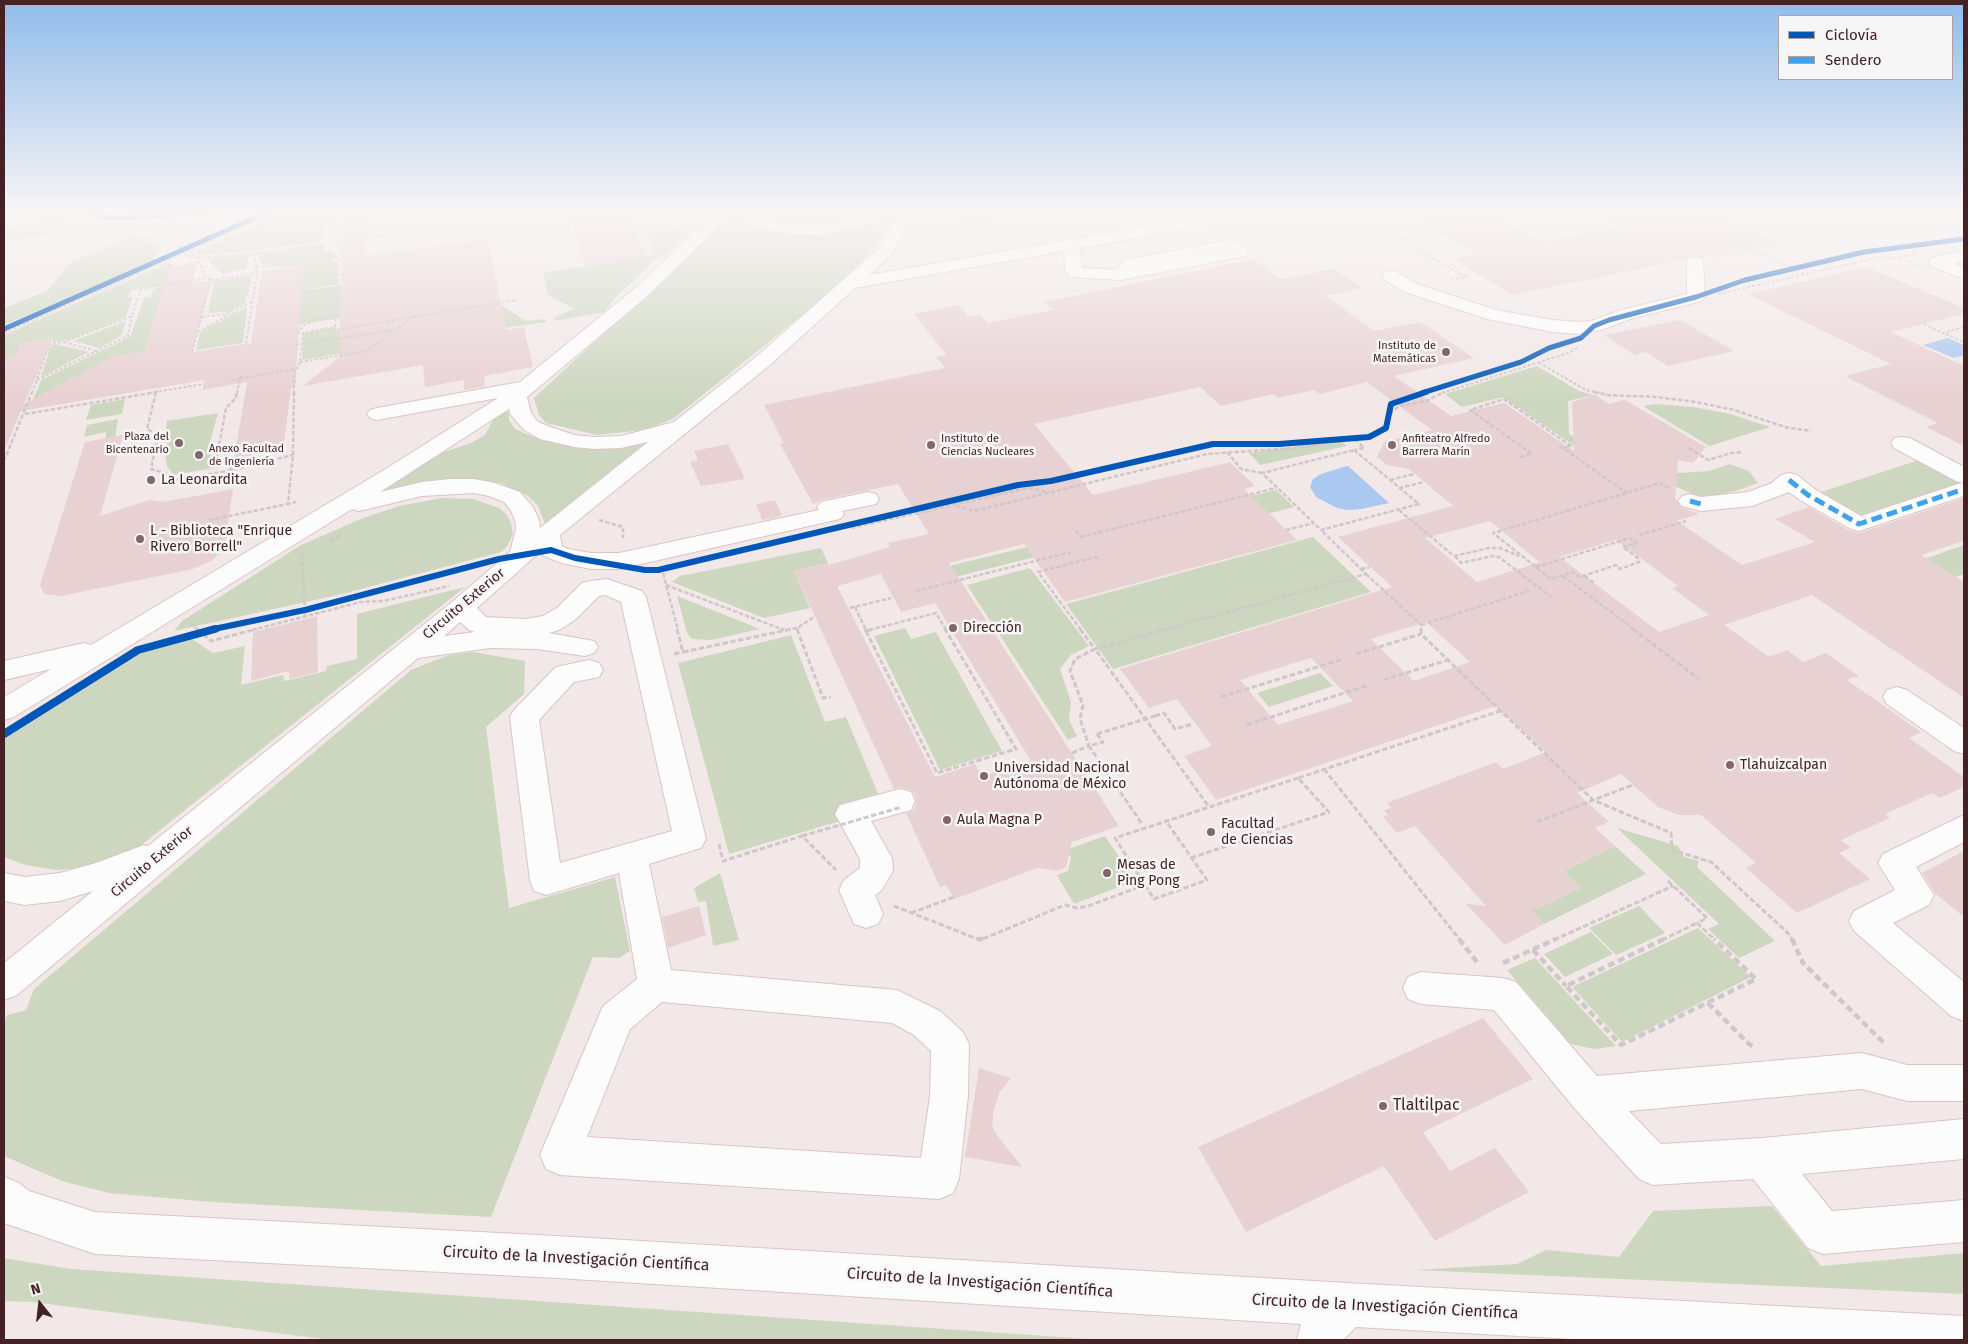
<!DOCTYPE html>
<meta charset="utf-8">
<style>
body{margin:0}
#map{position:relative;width:1968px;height:1344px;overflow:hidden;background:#f2e8e8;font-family:"Fira Sans",sans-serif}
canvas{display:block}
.frame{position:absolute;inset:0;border:5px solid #442125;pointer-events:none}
.legend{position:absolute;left:1778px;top:15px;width:175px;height:65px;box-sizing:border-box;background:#f6f6f6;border:1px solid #afa1a2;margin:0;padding:6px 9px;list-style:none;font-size:15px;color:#442125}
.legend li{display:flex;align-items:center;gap:10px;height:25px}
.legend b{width:25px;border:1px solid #afa1a2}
.north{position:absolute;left:15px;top:1279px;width:50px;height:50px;-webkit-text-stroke:4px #f6f6f6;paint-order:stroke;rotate:344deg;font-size:14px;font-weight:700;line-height:20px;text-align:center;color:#442125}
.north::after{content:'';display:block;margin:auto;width:18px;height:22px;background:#442125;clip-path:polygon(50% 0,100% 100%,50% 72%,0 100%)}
</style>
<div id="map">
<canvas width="1968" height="1344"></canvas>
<div class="frame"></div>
<ul class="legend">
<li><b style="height:6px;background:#0057b8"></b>Ciclovía</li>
<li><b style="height:6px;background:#3fa2eb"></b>Sendero</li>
</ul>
<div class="north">N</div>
</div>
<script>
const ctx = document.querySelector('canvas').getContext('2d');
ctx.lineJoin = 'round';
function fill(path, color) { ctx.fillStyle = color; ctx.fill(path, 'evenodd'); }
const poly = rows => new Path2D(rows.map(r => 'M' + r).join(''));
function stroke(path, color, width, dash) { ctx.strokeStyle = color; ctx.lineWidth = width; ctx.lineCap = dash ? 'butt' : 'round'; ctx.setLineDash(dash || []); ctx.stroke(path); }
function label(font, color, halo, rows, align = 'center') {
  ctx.font = font + ' "Fira Sans",sans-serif'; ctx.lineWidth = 5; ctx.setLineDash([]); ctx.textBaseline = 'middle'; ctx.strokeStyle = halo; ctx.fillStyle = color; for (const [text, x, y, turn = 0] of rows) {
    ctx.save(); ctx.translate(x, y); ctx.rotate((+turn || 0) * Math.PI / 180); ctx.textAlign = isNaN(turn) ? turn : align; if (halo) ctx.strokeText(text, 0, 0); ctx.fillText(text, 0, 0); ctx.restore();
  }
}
fill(poly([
 [285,211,326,212,325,238,318,239,318,242,220,254,202,255,196,252],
 [758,211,876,211,865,217,822,225,783,222],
 [733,213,746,223,762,229,797,234,837,231,898,216,867,256,832,291,673,419,644,430,597,435,546,423,539,415,534,398],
 [64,219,55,234,4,240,4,234,10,225],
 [661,224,690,232,659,259,657,258,615,298,605,312,554,321,553,318,574,309,548,295,543,273,656,255,649,236,644,237,640,229,633,225],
 [135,236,163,247,153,258,152,263,4,325,4,308,47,291,71,262],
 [325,245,325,252,334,252,335,259,331,262,338,261,337,284,301,290,303,265,282,268,271,264,262,264,258,255],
 [249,256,246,269,222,274,208,259],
 [169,263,184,271,180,283,131,290,128,297,133,297,126,317,71,339,52,342,53,338,21,343,18,350,41,351,7,357,4,364,4,335],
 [253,275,245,303,229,312,208,313,214,281],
 [341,285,341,318,298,325,300,291],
 [164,287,142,360,30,408,41,380,130,337,144,298,151,297,153,289],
 [487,305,503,306,526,321,545,319,547,322,488,330],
 [247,307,243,343,196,350,200,332],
 [413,317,396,344,302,360,303,333,335,327,336,330],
 [126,321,121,336,100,348,73,341],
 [56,344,89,352,41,377,51,345],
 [1537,366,1579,391,1593,395,1568,401,1569,434,1601,454,1679,473,1709,471,1730,464,1749,471,1758,483,1736,491,1702,498,1663,481,1614,473,1503,397,1462,407,1445,394],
 [125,399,122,414,86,420,91,405],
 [1656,404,1693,407,1730,414,1770,427,1709,446,1643,406],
 [505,410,509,413,509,420,515,429,531,436,560,443,583,448,603,449,644,444,545,524,538,506,528,496,501,483,476,480,360,499,434,455,469,444,485,435,496,415],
 [218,413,209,446,215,448,213,457,220,467,174,475,167,466,165,453,169,435,165,435,167,421],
 [118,419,115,437,106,438,106,432,84,437,87,425],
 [1340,440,1347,446,1260,465,1249,453],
 [1922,459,1964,482,1964,490,1959,487,1857,521,1812,495],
 [1276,490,1294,507,1139,547,1123,528],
 [442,498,473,499,499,508,507,515,511,523,513,534,507,546,501,552,342,594,174,631,182,621,301,545,363,518,399,506],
 [1313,537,1371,592,1113,669,1066,604],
 [1048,542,1056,552,955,577,949,566],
 [1964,545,1964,574,1953,578,1922,560],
 [821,548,828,563,794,571,810,608,764,618,672,582,680,576],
 [1030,568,1089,646,1071,655,1060,669,1071,702,1069,720,1077,736,1068,740,967,585],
 [465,587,140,846,124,856,81,868,56,870,26,865,4,857,4,739,142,653,192,639,213,653,245,646,241,685,283,675,284,681,326,671,327,666,357,659,357,614],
 [677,596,760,629,711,640,692,639,687,633],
 [905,628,911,639,936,632,1002,751,940,770,874,636],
 [791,635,825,722,846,717,884,808,729,854,678,663],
 [473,652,525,661,524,694,486,727,509,908,615,877,630,951,619,958,593,957,491,1217,212,1202,109,1193,62,1181,4,1156,4,1022,7,1015,26,1010,34,989,411,670,449,655],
 [1320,673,1333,686,1269,707,1257,693],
 [1617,828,1678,846,1684,857,1699,861,1697,867,1775,941,1739,958,1708,929,1719,924],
 [1105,836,1135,881,1074,904,1057,875,1068,871,1071,858,1066,850],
 [1615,846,1646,874,1544,924,1529,909,1538,904,1543,906,1580,888,1563,871],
 [720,873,739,940,713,946,706,901,698,902,694,888],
 [1639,906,1665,933,1616,955,1589,928],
 [1698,928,1751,977,1622,1042,1572,987],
 [1591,932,1613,954,1565,977,1544,954],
 [1535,958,1616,1046,1594,1049,1571,1044,1507,970],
 [1772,1206,1821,1266,1964,1253,1964,1294,1415,1270,1517,1264,1546,1250,1619,1257,1653,1211],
 [4,1258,71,1269,1105,1340,331,1340,32,1302,4,1301]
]), '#cdd7c0');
fill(poly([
 [1948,338,1964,345,1964,355,1954,358,1923,345],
 [1347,466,1348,466,1389,503,1361,509,1348,510,1337,508,1316,497,1310,487,1313,479,1321,474]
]), '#abc8f0');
fill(poly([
 [344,211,367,211,365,256,487,238,507,330,524,327,533,367,484,376,485,386,464,390,464,380,425,387,423,365,303,386,339,357],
 [569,211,627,211,647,257,585,267],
 [952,211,988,211,1000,230,974,235],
 [1478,211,1483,211,1541,242,1628,225,1598,211,1699,211,1771,242,1702,257,1689,256,1686,259,1513,295,1453,259,1478,254,1420,221],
 [1253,259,1281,279,1334,269,1363,288,1325,296,1375,331,1420,322,1474,358,1394,376,1451,416,1504,403,1574,451,1572,402,1595,395,1609,404,1625,400,1706,447,1693,463,1678,460,1675,498,1681,507,1699,514,1677,521,1742,565,1815,542,1775,519,1809,507,1850,531,1860,533,1964,498,1964,541,1921,555,1964,582,1964,698,1812,595,1724,625,1769,657,1787,650,1803,662,1826,653,1859,676,1847,680,1921,732,1909,738,1964,777,1964,787,1939,798,1932,793,1885,814,1890,818,1841,840,1851,848,1839,853,1870,879,1797,913,1746,868,1756,863,1701,815,1679,815,1658,807,1621,774,1577,793,1609,822,1595,828,1615,846,1563,871,1580,888,1532,911,1544,924,1505,945,1466,904,1486,906,1415,826,1397,833,1383,817,1388,815,1384,810,1391,808,1387,803,1496,762,1503,769,1546,752,1495,706,1216,800,1184,756,1212,746,1177,699,1149,708,1120,669,1392,587,1338,537,1453,506,1409,469,1387,465,1377,457,1384,442,1432,430,1367,382,1320,394,1314,390,1278,398,1273,394,1221,406,1200,387,1034,424,1093,495,1230,462,1255,486,1244,489,1297,540,1065,602,1024,544,949,563,1119,826,1072,842,1066,867,1058,871,1037,868,955,899,946,885,940,887,906,813,913,811,917,802,913,791,900,787,894,789,794,571,828,563,829,565,890,547,888,543,929,534,898,484,821,500,813,504,780,444,784,443,764,405,945,368,936,357,947,355,914,314,959,305,969,317,980,315,988,323,1053,310,1044,302],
 [1490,521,1539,562,1553,558,1477,582,1425,538],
 [1616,540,1678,586,1672,588,1709,615,1659,632,1559,557],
 [881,574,901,612,935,603,1031,761,982,776,975,764,935,777,837,586],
 [1426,622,1470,662,1414,681,1371,639],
 [1311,658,1353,701,1278,725,1240,680],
 [199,260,192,283,212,280,192,352,251,343,262,272,303,266,295,388,291,389,283,450,234,459,247,382,202,390,205,380,21,411,4,451,4,364,7,357,15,355,21,343,53,338,24,404,113,356,145,351,169,269],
 [1867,267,1964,308,1964,314,1891,332,1964,366,1964,446,1926,427,1938,423,1845,376,1891,364,1748,294],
 [1680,320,1734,351,1668,366,1646,352,1635,355,1604,335],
 [123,435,100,516,149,500,163,502,233,489,224,549,211,561,193,569,61,596,44,594,40,585,85,442],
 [728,444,745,479,701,486,690,462,698,460,694,451],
 [775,500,782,516,762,520,756,504],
 [317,616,318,672,289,679,289,671,251,681,253,632],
 [1964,851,1964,917,1936,894,1922,873],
 [699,906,706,935,668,948,662,917],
 [1483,1018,1533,1079,1423,1132,1450,1171,1495,1148,1529,1192,1435,1241,1384,1166,1246,1232,1198,1147],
 [979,1068,1011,1078,999,1093,994,1109,992,1125,996,1134,1022,1167,965,1157]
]), '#e8d1d3');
const minor = poly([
 [717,211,735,211,645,298,527,397,531,413,538,422,556,429,575,435,595,437,621,436,674,422,756,357,877,250,902,211,918,211,889,257,869,275,1235,211,1270,211,1267,214,1262,216,1080,248,1082,268,1116,270,1124,260,1230,240,1236,242,1248,252,1246,256,1240,257,1121,280,1069,277,1065,268,1064,251,855,288,770,365,560,535,562,546,568,549,591,553,619,553,819,510,817,507,821,502,868,492,876,494,879,499,876,504,842,511,844,514,840,519,619,569,591,569,561,563,542,555,540,552,477,608,486,617,525,619,543,616,557,608,582,583,591,581,607,579,642,591,646,597,706,839,701,848,649,864,671,970,897,990,940,1011,963,1032,969,1044,968,1096,959,1179,953,1193,939,1199,560,1175,546,1169,540,1155,603,1006,637,979,619,873,546,895,534,891,530,881,510,717,514,710,556,667,589,660,599,663,603,670,599,677,574,682,539,720,560,863,672,831,621,602,605,595,599,596,575,620,559,630,549,633,594,641,598,647,594,653,585,656,537,649,490,648,418,658,17,995,4,1000,4,963,93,891,60,901,25,905,4,901,4,873,25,877,60,873,96,863,144,845,148,846,452,602,510,552,516,529,515,520,510,509,504,502,489,496,474,493,422,496,359,511,352,509,14,717,4,720,4,697,51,669,4,680,4,661,84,643,91,645,384,470,498,398,377,420,370,418,367,414,370,410,377,408,520,382,633,290,704,224,654,225,648,223,646,220,648,217,705,214,717,211],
 [509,409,511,415,524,430,540,439,574,447,595,449,621,448,648,442,540,528,539,520,533,507,520,492,495,483,474,479,450,479,422,482,380,492,509,409],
 [460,622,469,630,475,632,444,636,460,622],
 [662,1002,892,1023,914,1035,931,1051,930,1096,921,1158,587,1137,630,1029,662,1002],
 [735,211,753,211,762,219,782,223,822,225,880,211,899,211,890,218,822,235,782,233,751,225,735,211],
 [1964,251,1964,261,1954,263,1964,268,1964,279,1931,266,1929,262,1931,258,1964,251],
 [1695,257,1701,258,1703,262,1705,297,1702,301,1633,318,1601,330,1579,334,1553,332,1487,319,1405,292,1385,280,1382,276,1385,272,1391,271,1397,272,1417,284,1496,310,1553,320,1579,322,1591,321,1621,310,1687,294,1687,262,1689,258,1695,257],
 [1902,437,1910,438,1964,467,1964,483,1956,481,1894,448,1891,443,1894,438,1902,437],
 [1789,473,1797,475,1816,490,1861,516,1961,483,1964,484,1964,496,1859,531,1851,529,1800,500,1789,492,1752,506,1701,511,1682,506,1678,501,1682,496,1690,494,1701,497,1748,492,1772,483,1781,475,1789,473],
 [1897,687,1907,690,1964,728,1964,754,1954,751,1887,704,1883,697,1887,690,1897,687],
 [900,789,911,792,915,801,911,810,871,821,892,858,893,871,881,891,875,895,883,914,878,924,866,928,854,924,839,890,844,880,860,868,860,859,835,814,840,805,900,789],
 [1964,815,1964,842,1916,867,1934,895,1929,905,1893,923,1964,982,1964,1021,1951,1016,1854,931,1849,921,1854,911,1895,890,1878,863,1883,854,1964,815],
 [1421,972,1503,978,1516,982,1597,1076,1862,1053,1907,1065,1964,1065,1964,1101,1907,1101,1862,1089,1629,1111,1661,1144,1762,1138,1964,1119,1964,1159,1802,1174,1832,1211,1964,1200,1964,1242,1823,1254,1808,1248,1753,1179,1653,1185,1639,1179,1575,1109,1494,1010,1421,1004,1408,999,1403,988,1408,977,1421,972],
 [4,1177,19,1183,29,1191,95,1212,557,1236,1347,1283,1964,1316,1964,1340,1591,1340,1356,1327,1343,1340,1297,1340,1301,1324,557,1278,95,1254,4,1223,4,1177]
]);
stroke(minor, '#dac4c5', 2);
stroke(poly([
 [87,211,84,223,93,228,138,235,180,247,183,254,197,258,254,254,391,235],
 [333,211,333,242],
 [370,211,370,237],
 [520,211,523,221],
 [1349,211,1401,240],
 [1573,211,1602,217,1678,253],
 [1704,211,1777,243,1714,257],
 [1894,212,1913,221,1964,211],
 [129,233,119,223,124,221,232,212,264,218],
 [322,244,322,256,336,257,340,260,335,327],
 [1752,249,1805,274],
 [254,254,257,273],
 [188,257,283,214,328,211],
 [1899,258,1919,266],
 [256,267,289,263],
 [211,280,257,273,246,344],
 [1451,280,1466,277,1401,240,1438,233,1482,239],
 [1718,294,1885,256,1893,259,1918,253],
 [202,317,232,313,253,301],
 [413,317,394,330,302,344,303,333,335,327,335,330,413,317],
 [413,317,518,300],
 [312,321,315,309,337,290],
 [1924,324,1943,333],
 [1964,327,1943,333,1964,342],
 [198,332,230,314],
 [4,333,280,211],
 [298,334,302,327,312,321,336,314],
 [64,342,96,351],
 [192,352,211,280,207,278,197,258],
 [300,362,366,351,393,331],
 [1539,363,1586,390,1600,393],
 [37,380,128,336,132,316],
 [231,380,295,369],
 [32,393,50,344,63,342,132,316,141,289,207,278],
 [149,393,204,384],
 [156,393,157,389],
 [237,393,241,374],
 [294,393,295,369,299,367,302,344,296,345],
 [1442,393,1568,353,1579,347]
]), '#d0c7c9', 2, [3, 2]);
stroke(poly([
 [156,392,147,429,158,435,151,469,168,474,169,481,233,470,293,455],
 [294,392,293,455,288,504,296,502],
 [1594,392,1608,395,1656,397,1696,402,1734,410,1785,427,1811,431],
 [25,414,157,392],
 [1390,414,1399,406,1426,401,1444,392],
 [1355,439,1364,448,1355,450],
 [1560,446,1627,493],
 [1689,448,1708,460,1731,453,1743,452],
 [1354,450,1419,504,1321,530,1262,473,1354,450],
 [1227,452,1241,469,1262,473],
 [1520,457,1532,454,1470,410,1504,399,1571,446,1563,448],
 [4,461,32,392],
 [233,470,217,456,226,408,236,398,237,392],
 [1390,480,1414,474],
 [1399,488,1424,482],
 [956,506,974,511,1207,454,1295,448,1343,440],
 [1399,510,1454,556,1489,548,1500,548,1519,556],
 [209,520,288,504],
 [599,520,623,527,623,538],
 [851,528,1028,488,1049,492],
 [1286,530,1314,523],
 [1076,531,1081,537,1276,488],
 [1639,535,1686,521],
 [330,540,339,537,338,533],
 [302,555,305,615],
 [1455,556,1461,563,1493,556,1499,557,1551,597],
 [1536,567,1630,538,1637,543,1623,547,1639,559,1639,562,1620,569,1616,565,1580,577,1573,572,1551,579,1493,533,1660,483,1670,489],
 [1361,569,1370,567],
 [663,573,678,630],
 [1366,574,1421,625,1421,630],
 [1563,576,1635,630],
 [1585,576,1594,583],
 [666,585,784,630],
 [916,591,1071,552],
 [855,607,866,630],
 [850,608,891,598],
 [190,623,198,630],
 [1421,625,1529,591],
 [797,628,798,630],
 [252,630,361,602,384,601,449,586],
 [786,630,797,628,814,617],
 [869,630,936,613,946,630],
 [1081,630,1038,572,1096,557,1100,560],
 [1163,630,1366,574,1321,530]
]), '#d0c7c9', 2.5, [4.5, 2]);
stroke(poly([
 [197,629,211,641,257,629],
 [677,629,683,652,792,629],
 [781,629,784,630],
 [797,629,823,698,831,697],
 [865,629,866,631],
 [1080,629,1095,649,1167,629],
 [1421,629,1421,634,1593,800,1671,833,1672,850,1711,862,1790,935,1792,940],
 [1633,629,1699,679],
 [866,631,937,773,1016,749,945,629],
 [866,631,874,629],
 [674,654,683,652],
 [1356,654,1421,634],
 [1383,680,1448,660],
 [1221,697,1343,659],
 [1155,716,1164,713,1175,729,1193,724],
 [1247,725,1368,685],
 [1097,734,1103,742,1089,746,1142,824],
 [1072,753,1089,746,1080,719,1083,705,1070,671,1075,659,1095,649,1209,807],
 [1324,769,1460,940],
 [1537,822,1635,784],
 [719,844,723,861,802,836,836,870],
 [1191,858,1329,812,1298,778,1500,711],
 [1668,881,1707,918,1697,923],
 [1145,885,1154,899,1207,880,1166,821],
 [894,906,980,940,1065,905,1077,908,1088,906,1145,885,1115,838,1298,778],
 [911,913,954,897],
 [1697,923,1715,940],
 [1554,940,1673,886],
 [1662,940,1697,923]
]), '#d0c7c9', 3, [5.5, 2.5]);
stroke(poly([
 [977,939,983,939],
 [1459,939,1477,962],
 [1664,939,1566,986,1621,1045,1756,979,1714,939],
 [1792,939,1803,963,1885,1044],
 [1533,950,1566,986],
 [1503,963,1556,939],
 [1708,1003,1749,1044,1756,1048]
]), '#d0c7c9', 4.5, [7, 4]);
fill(minor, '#fdfcfc');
stroke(poly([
 [1097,734,1155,716],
 [802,836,902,807]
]), '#d0c7c9', 3, [5.5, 2.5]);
stroke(poly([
 [1789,480,1808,495,1859,524,1961,490],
 [1690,501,1701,504]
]), '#3fa2eb', 5, [11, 5]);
stroke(poly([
 [88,211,102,217,120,218,221,211],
 [4,329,270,211],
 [1422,393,1521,362,1549,348,1581,338,1594,326,1609,320,1696,297,1745,280,1864,252,1964,239]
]), '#0057b8', 5);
stroke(poly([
 [209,630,305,610,499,559,551,550,575,558,645,570,658,570,1018,485,1051,481,1213,444,1279,444,1369,437,1386,428,1391,404,1426,392]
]), '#0057b8', 6);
stroke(poly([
 [4,734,138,650,215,629]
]), '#0057b8', 8);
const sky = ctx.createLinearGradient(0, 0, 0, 399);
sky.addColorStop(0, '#8fbceb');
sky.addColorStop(0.53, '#f9f5f5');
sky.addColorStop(1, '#f9f5f500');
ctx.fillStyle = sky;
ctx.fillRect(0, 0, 1968, 399);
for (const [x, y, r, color] of [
 [1446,352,5,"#816769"],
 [179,443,5,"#816769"],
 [931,445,5,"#816769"],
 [1392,445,5,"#816769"],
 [199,455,5,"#816769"],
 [151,480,5,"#816769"],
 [140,539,5,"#816769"],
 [953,628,5,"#816769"],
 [1730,765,5,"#816769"],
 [984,776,5,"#816769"],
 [947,820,5,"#816769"],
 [1211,832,5,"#816769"],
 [1107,873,5,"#816769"],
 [1383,1106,5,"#816769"]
]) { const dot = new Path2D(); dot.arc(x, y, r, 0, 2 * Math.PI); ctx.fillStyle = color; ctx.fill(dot); stroke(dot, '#f6f6f6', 2); }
label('11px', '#442125', '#f6f6f6', [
 ["Instituto de",1436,346,"right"],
 ["Matemáticas",1436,359,"right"],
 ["Plaza del",169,437,"right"],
 ["Bicentenario",169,450,"right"],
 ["Instituto de",941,439],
 ["Ciencias Nucleares",941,452],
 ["Anfiteatro Alfredo",1402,439],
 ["Barrera Marín",1402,452],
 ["Anexo Facultad",209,449],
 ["de Ingeniería",209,462]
], 'left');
label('14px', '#442125', '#f6f6f6', [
 ["La Leonardita",161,480],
 ["L - Biblioteca \"Enrique",150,531],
 ["Rivero Borrell\"",150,547],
 ["Dirección",963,628],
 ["Tlahuizcalpan",1740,765],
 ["Universidad Nacional",994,768],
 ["Autónoma de México",994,784],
 ["Aula Magna P",957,820],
 ["Facultad",1221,824],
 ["de Ciencias",1221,840],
 ["Mesas de",1117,865],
 ["Ping Pong",1117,881]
], 'left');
label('14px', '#442125', '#f6f6f6', [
 ["Circuito Exterior",464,604,-40],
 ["Circuito Exterior",152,862,-40]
]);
label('16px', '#442125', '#f6f6f6', [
 ["Tlaltilpac",1393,1106]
], 'left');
label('16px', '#442125', '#f6f6f6', [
 ["Circuito de la Investigación Científica",576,1259,3],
 ["Circuito de la Investigación Científica",980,1283,4],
 ["Circuito de la Investigación Científica",1385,1307,3]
]);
</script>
